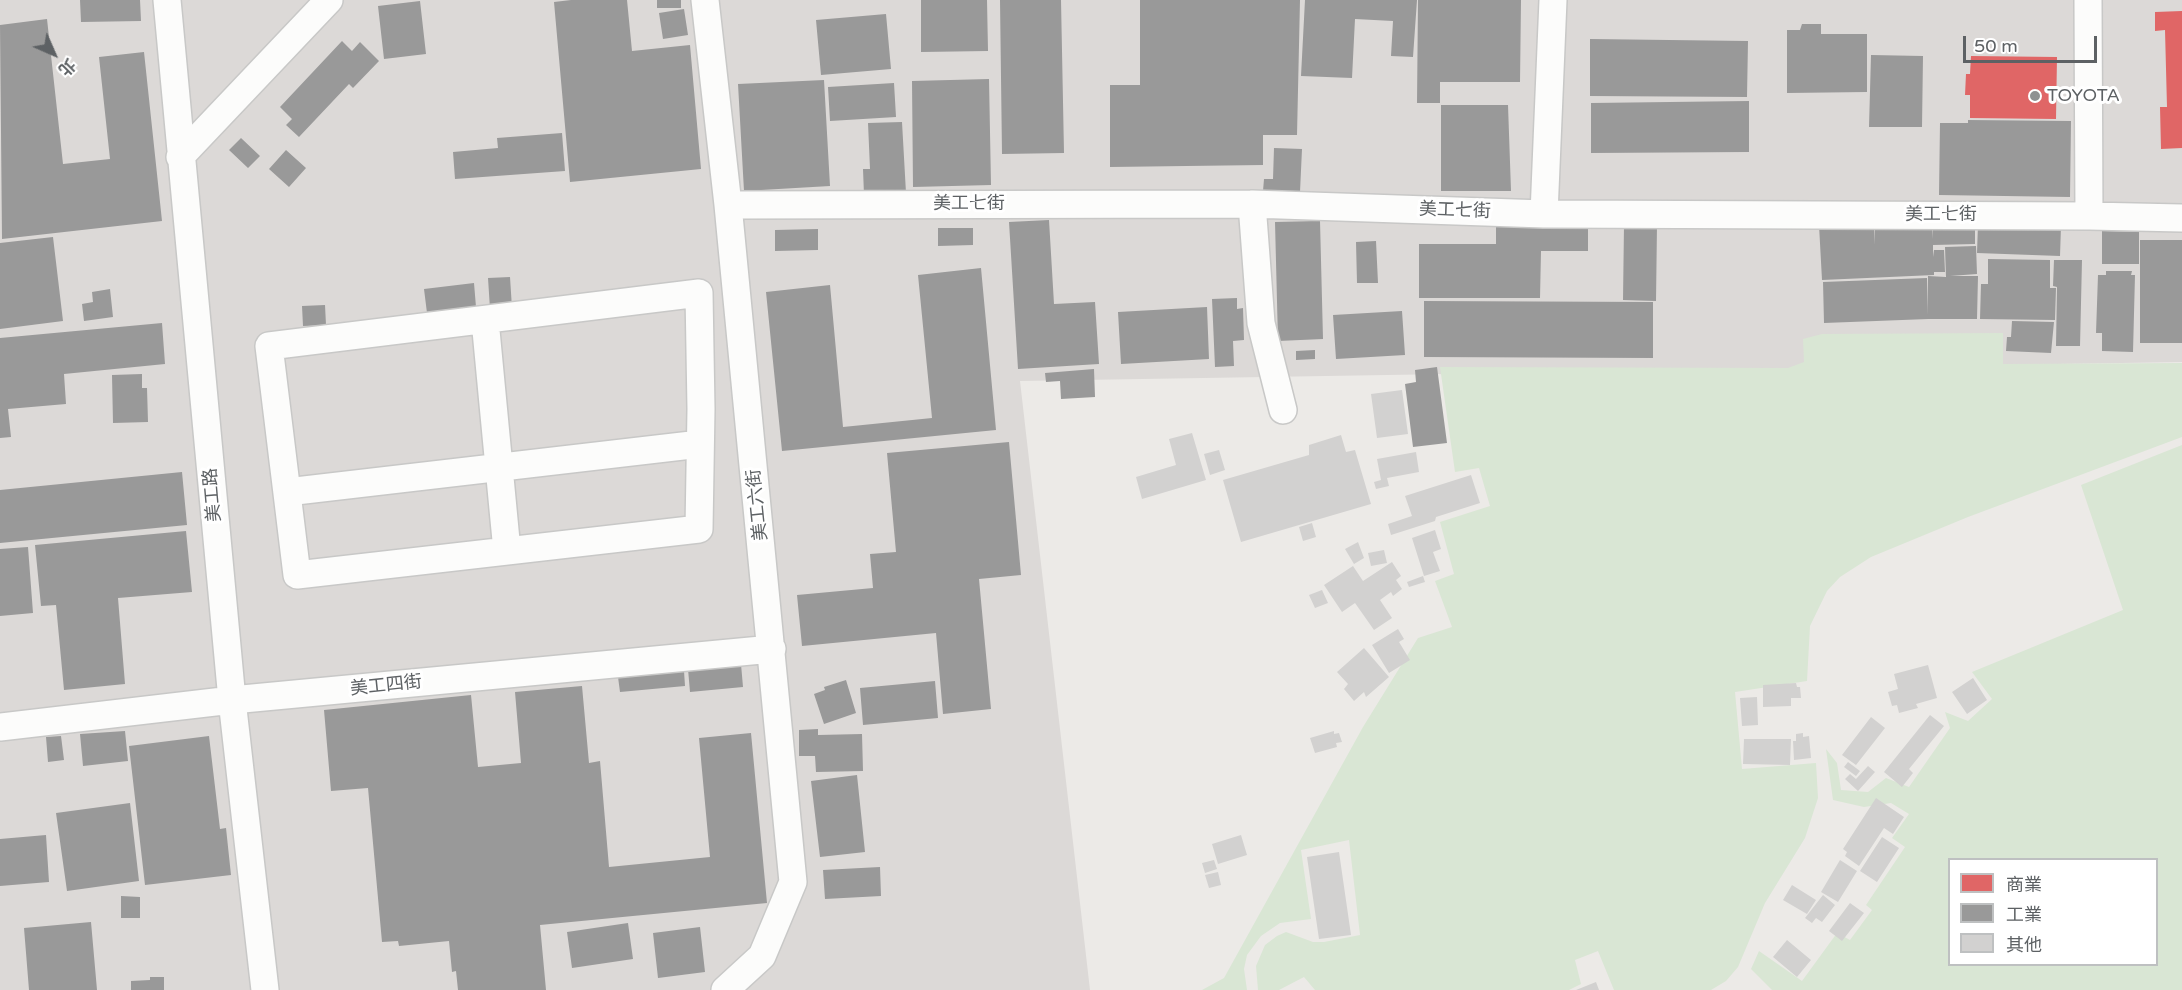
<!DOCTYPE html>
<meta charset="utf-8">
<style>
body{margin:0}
#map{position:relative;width:2182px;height:990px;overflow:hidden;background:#eceae7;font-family:"Varela Round","Noto Sans TC",sans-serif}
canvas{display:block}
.legend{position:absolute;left:1948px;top:858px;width:210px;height:108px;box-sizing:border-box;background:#fff;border:2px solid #bec0c1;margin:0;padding:8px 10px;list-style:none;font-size:18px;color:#5d6164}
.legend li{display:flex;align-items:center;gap:12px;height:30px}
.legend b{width:30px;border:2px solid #bec0c1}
.north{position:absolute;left:24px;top:24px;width:60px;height:60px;-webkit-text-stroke:4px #fff;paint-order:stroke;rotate:135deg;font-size:16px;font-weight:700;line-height:24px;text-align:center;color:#5d6164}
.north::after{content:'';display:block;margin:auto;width:21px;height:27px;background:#5d6164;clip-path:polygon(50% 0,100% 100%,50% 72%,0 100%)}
.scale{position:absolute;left:1963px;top:36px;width:134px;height:27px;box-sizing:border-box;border:3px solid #5d6164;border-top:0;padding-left:8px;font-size:18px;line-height:21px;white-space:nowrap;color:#5d6164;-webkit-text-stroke:4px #fff;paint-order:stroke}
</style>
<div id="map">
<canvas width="2182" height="990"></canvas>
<ul class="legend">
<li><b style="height:16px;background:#e06666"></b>商業</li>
<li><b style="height:16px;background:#999"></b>工業</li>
<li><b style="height:16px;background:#d2d1d0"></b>其他</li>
</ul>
<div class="north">北</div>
<div class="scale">50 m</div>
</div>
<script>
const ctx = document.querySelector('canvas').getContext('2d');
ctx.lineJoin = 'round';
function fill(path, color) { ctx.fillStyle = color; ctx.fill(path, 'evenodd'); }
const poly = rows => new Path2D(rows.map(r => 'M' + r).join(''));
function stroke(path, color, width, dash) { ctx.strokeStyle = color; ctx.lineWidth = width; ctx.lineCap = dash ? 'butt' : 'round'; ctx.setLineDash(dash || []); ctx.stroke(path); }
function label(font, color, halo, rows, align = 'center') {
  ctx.font = font + ' "Varela Round","Noto Sans TC",sans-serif'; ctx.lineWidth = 6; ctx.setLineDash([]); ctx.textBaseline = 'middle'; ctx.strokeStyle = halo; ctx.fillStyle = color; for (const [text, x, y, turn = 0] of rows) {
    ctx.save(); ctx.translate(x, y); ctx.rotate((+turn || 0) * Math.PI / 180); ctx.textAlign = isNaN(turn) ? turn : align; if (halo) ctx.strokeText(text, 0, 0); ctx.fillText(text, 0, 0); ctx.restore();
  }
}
fill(poly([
 [0,0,2182,0,2182,362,1020,381,1090,990,0,990]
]), '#dcd9d7');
fill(poly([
 [2003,333,2003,364,2182,363,2182,437,1968,517,1871,557,1840,577,1827,591,1810,626,1807,681,1735,692,1742,769,1816,763,1818,798,1805,838,1765,903,1738,967,1726,981,1711,990,1614,990,1598,951,1575,960,1581,984,1569,990,1315,990,1304,977,1279,990,1258,990,1256,966,1265,945,1277,936,1286,932,1313,942,1324,942,1360,935,1349,840,1301,850,1311,919,1280,923,1261,936,1247,955,1244,969,1247,990,1202,990,1224,978,1363,727,1418,638,1452,627,1435,581,1454,574,1440,522,1490,506,1479,468,1455,472,1440,367,1788,368,1804,362,1803,339,1822,334],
 [2182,445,2182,990,1772,990,1751,969,1759,951,1802,981,1837,933,1850,940,1872,910,1866,905,1905,847,1892,838,1909,814,1891,803,1864,807,1833,800,1826,749,1837,763,1841,790,1868,792,1886,778,1909,787,1950,728,1945,712,1968,721,1992,699,1972,672,2123,610,2081,485],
 [1950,860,2156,860,2156,964,1950,964]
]), '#d9e6d4');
fill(poly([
 [2182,11,2182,148,2161,149,2160,107,2167,107,2165,30,2155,31,2155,12],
 [1971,56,2057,57,2056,119,1970,118,1970,95,1965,95,1966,74,1970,74]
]), '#e06666');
fill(poly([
 [80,0,140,0,141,21,81,22],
 [571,0,627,0,632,51,690,45,701,169,570,182,554,2],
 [657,0,681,0,681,8,657,8],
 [921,0,987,0,988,51,921,52],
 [1000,0,1061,0,1064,153,1002,154],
 [1140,0,1300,0,1297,135,1263,135,1263,165,1110,167,1110,85,1140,85],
 [1305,0,1417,0,1413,57,1391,56,1393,21,1355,19,1352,78,1301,76],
 [1418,0,1521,0,1520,82,1440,82,1440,103,1417,103],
 [420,1,426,54,384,59,378,6],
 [684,9,688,35,663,39,659,13],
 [886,14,891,69,821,75,816,20],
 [47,19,63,164,110,159,99,57,144,52,162,221,2,239,0,25],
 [1802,24,1821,24,1821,34,1867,34,1867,92,1787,93,1787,30,1800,30],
 [1590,39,1748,41,1747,97,1590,96],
 [342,41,352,51,360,42,379,61,353,88,349,84,299,137,286,125,292,119,280,107],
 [1871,55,1923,56,1922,127,1869,127],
 [989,79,991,185,913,187,912,81],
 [824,80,830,186,744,191,738,84],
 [894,83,896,117,830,121,828,87],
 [1749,101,1749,152,1591,153,1591,103],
 [1441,105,1508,105,1511,191,1441,191],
 [1968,120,2071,121,2070,197,1939,195,1940,123,1968,123],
 [902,122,906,193,864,195,863,169,870,169,868,123],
 [562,133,565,171,455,179,453,152,498,148,497,138],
 [241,138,260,156,248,168,229,150],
 [1274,148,1302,149,1300,192,1263,191,1264,179,1273,179],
 [286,150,306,168,289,187,269,169],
 [1049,220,1054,304,1095,302,1099,364,1018,369,1009,222],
 [1320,221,1323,339,1278,341,1275,222],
 [1874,222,1875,245,1875,225,1932,222,1933,239,1933,224,1975,223,1975,244,1933,245,1933,257,1934,250,1944,250,1945,272,1934,272,1934,275,1822,280,1819,225],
 [1496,224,1588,224,1588,251,1541,251,1540,298,1419,298,1419,244,1496,244],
 [1978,224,2061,226,2060,256,1977,253],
 [1624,225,1657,225,1656,301,1623,300],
 [938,228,973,228,973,245,938,246],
 [818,229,818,250,775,251,775,230],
 [2102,231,2139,232,2139,264,2102,264],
 [53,237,63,321,0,329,0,243],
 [2140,240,2182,240,2182,343,2140,343],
 [1376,241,1378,283,1357,283,1356,242],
 [1976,246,1977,274,1950,276,1978,276,1977,319,1928,319,1824,323,1823,282,1927,278,1928,315,1928,276,1946,277,1945,247],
 [1988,259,2050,260,2050,288,2056,288,2055,320,1980,319,1981,284,1988,284],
 [2054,260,2082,260,2080,346,2056,346,2057,287,2053,286],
 [981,268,996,430,782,451,766,292,830,285,843,427,932,418,918,275],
 [2106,271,2132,271,2131,275,2135,275,2133,352,2102,351,2102,333,2096,333,2098,275,2106,275],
 [510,277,512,308,490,309,488,278],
 [474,283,476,307,427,313,424,289],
 [110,289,113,317,84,321,82,304,93,302,92,292],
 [1237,298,1237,309,1243,308,1244,340,1233,341,1234,366,1215,367,1212,299],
 [1424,301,1653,302,1653,358,1424,357],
 [325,305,326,325,303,326,302,306],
 [1207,307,1209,359,1121,364,1118,312],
 [1402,311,1405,355,1336,359,1333,315],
 [2012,321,2054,322,2051,353,2006,351,2007,337,2011,337],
 [162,323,165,364,64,374,66,404,8,409,11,437,0,438,0,338],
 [1315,350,1315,359,1296,360,1296,351],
 [1437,367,1447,443,1413,447,1405,384,1416,382,1415,370],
 [1094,369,1095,397,1061,399,1060,381,1046,382,1045,373],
 [142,374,142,388,147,388,148,422,113,423,112,375],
 [1009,442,1021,575,979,579,991,709,943,714,936,633,802,646,797,595,873,588,870,554,896,552,887,453],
 [182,472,187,525,0,543,0,490],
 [186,531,192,592,118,598,125,684,64,690,56,605,41,606,35,545],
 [28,547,33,613,0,616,0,549],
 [741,664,743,687,690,692,688,669],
 [684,671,685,686,620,692,618,677],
 [846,680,856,713,824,724,814,694,825,690,824,687],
 [935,681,938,718,863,725,860,688],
 [582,686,589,763,600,761,609,867,710,857,699,738,751,733,767,903,540,925,546,990,458,990,456,971,452,972,449,941,399,946,398,941,382,942,368,788,331,791,324,710,471,695,478,767,521,763,515,692],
 [818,729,818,735,862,734,863,771,816,772,815,756,799,756,799,730],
 [125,731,128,761,83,766,80,734],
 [61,736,64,760,48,762,46,737],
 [209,736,220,829,226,828,231,875,145,885,129,746],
 [857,775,865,852,820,857,811,781],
 [130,803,139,881,67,891,56,813],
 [46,835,49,882,0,886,0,839],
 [880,867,881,896,825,899,823,870],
 [121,896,140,897,140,918,121,918],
 [91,922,97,990,29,990,24,928],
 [628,923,633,959,572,968,567,932],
 [700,927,705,972,658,978,653,933],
 [150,977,164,977,164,990,131,990,131,981,150,980]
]), '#999');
fill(poly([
 [1402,390,1408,434,1377,438,1371,394],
 [1192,433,1206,480,1142,499,1136,477,1176,465,1169,439],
 [1341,435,1346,452,1355,450,1371,504,1241,542,1223,480,1309,455,1309,445],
 [1219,450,1225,470,1210,475,1204,454],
 [1416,452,1419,472,1387,478,1389,486,1376,489,1374,482,1381,480,1377,459],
 [1471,475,1480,503,1436,517,1435,521,1391,535,1388,524,1412,516,1405,496],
 [1312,523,1316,537,1303,541,1299,527],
 [1435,530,1441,549,1433,552,1440,571,1424,576,1412,538],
 [1358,542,1364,558,1354,564,1345,549],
 [1384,550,1387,563,1371,566,1368,553],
 [1392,562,1401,576,1396,580,1402,589,1393,596,1391,592,1380,600,1392,618,1374,630,1355,603,1342,612,1324,585,1353,566,1363,581],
 [1423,576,1425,582,1409,587,1407,582],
 [1322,590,1328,603,1315,608,1309,595],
 [1398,629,1404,639,1399,642,1410,660,1389,673,1372,645],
 [1364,648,1389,677,1366,697,1364,692,1354,701,1344,689,1348,684,1337,672],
 [1928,665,1937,698,1916,704,1918,708,1899,713,1897,705,1892,706,1888,692,1898,689,1894,674],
 [1973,678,1987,700,1967,714,1952,692],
 [1796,683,1797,687,1800,687,1801,698,1791,698,1791,706,1763,707,1763,685],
 [1757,697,1758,725,1742,726,1740,698],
 [1930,715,1944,726,1909,769,1913,773,1902,787,1884,772],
 [1871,717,1885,728,1856,765,1842,755],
 [1334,731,1334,734,1339,733,1342,742,1336,743,1337,747,1315,753,1310,738],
 [1803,733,1803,737,1809,736,1811,758,1794,760,1793,741,1796,741,1796,734],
 [1744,739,1791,739,1790,765,1743,764],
 [1848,762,1860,771,1856,776,1844,767],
 [1868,766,1875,772,1858,791,1845,779,1850,774,1856,779],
 [1876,798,1904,817,1893,834,1884,828,1859,866,1845,856,1847,852,1843,849],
 [1241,835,1247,855,1218,864,1212,844],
 [1882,837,1899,848,1877,882,1860,871],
 [1339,852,1351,935,1319,939,1307,857],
 [1214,860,1217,869,1205,873,1202,863],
 [1840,860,1857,871,1838,902,1821,892],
 [1218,872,1221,885,1209,888,1205,875],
 [1792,885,1816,900,1807,914,1783,900],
 [1823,895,1835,905,1822,922,1816,918,1812,923,1805,918],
 [1850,903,1864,913,1842,941,1829,931],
 [1787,940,1811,960,1797,977,1773,957],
 [1596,982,1599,990,1576,990]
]), '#d2d1d0');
const minor = poly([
 [167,0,232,700,265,990],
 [705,0,728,205,793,882,762,956,725,990],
 [2088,0,2089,216],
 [180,157,329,0],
 [1252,204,1261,323,1283,410],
 [728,205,1252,204,1544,214,2089,216,2182,218],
 [1544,214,1553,0],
 [485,320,507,551,297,575,269,346,699,293,701,409,699,529,507,551],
 [287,492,700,444],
 [0,727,232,700,772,649]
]);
stroke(minor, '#c8c8c7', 30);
stroke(minor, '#fcfcfb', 27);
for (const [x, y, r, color] of [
 [2035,96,6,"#8f9192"]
]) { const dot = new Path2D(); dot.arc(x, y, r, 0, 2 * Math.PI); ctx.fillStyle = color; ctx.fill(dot); stroke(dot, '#fff', 2); }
label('18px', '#5d6164', '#fff', [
 ["TOYOTA",2047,96]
], 'left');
label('18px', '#5d6164', '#fff', [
 ["美工七街",969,204],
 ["美工七街",1455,211,2],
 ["美工七街",1941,215],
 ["美工路",213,495,-95],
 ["美工六街",758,505,-96],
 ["美工四街",386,686,-6]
]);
</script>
